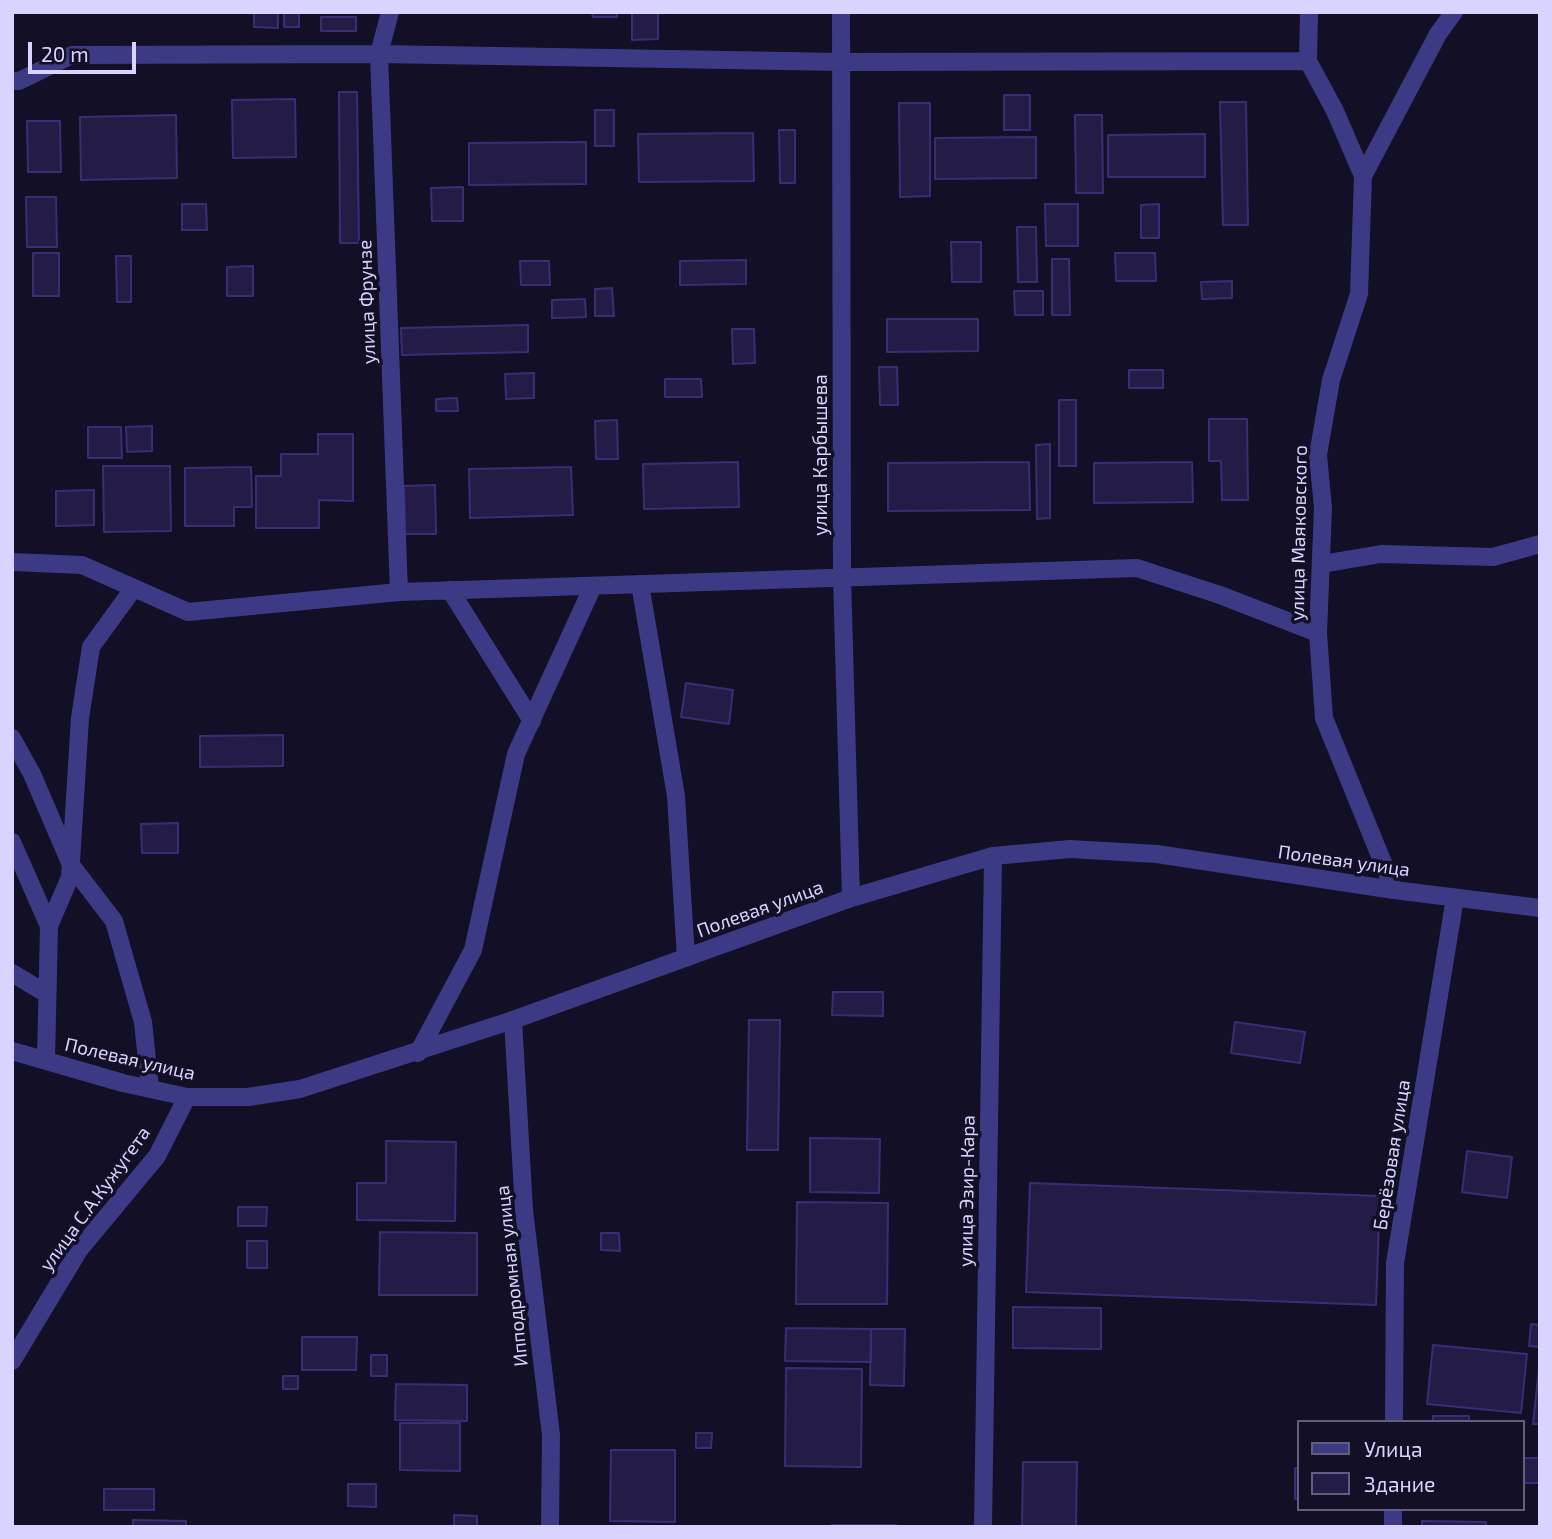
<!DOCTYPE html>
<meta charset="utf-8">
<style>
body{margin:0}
#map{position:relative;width:1552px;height:1539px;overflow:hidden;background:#130f26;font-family:"Exo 2",sans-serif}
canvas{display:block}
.frame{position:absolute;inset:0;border:14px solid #d9d4ff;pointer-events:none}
.legend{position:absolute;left:1297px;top:1420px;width:228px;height:91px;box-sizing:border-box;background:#130f26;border:2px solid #625e7d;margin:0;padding:9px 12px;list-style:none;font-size:21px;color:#d9d4ff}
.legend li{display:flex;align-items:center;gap:14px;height:35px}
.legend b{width:35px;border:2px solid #625e7d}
.scale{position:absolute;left:28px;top:42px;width:108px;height:32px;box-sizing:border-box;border:4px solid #d9d4ff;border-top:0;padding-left:9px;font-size:21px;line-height:24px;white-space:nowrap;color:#d9d4ff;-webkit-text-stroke:5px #130f26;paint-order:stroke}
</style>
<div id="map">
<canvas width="1552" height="1539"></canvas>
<div class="frame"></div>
<ul class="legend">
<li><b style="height:9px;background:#3d3a85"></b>Улица</li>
<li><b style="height:19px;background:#241b47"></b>Здание</li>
</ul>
<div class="scale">20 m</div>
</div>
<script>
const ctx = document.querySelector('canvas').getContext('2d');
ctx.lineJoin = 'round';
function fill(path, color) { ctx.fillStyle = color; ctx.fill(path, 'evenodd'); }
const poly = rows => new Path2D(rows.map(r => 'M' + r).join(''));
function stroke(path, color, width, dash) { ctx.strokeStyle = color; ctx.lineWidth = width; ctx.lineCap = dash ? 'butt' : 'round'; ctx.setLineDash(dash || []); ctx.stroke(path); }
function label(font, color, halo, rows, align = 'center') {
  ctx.font = font + ' "Exo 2",sans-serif'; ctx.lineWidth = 7; ctx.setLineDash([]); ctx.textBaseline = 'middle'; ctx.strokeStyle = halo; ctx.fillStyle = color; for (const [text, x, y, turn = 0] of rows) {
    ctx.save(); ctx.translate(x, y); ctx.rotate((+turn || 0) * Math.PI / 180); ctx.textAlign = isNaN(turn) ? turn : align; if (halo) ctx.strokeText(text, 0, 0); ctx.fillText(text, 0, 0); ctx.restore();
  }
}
const building = poly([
 [254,12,278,12,278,28,254,27,254,12],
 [284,12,299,12,299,27,284,27,284,12],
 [592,12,617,12,617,17,593,17,592,12],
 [632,12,658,12,658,39,632,40,632,12],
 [321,17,356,17,356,31,321,31,321,17],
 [339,92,357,92,359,243,340,243,339,92],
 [1004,95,1030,95,1030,130,1004,130,1004,95],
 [295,99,296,157,233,158,232,100,295,99],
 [1220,102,1246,102,1248,225,1223,225,1220,102],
 [899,103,930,103,930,196,900,197,899,103],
 [595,110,614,110,614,146,595,146,595,110],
 [176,115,177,178,81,180,80,117,176,115],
 [1075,115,1102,115,1103,193,1076,193,1075,115],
 [27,121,60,121,61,172,28,172,27,121],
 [779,130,795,130,795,183,780,183,779,130],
 [753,133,754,181,639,182,638,134,753,133],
 [1205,134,1205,177,1108,177,1108,135,1205,134],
 [1036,137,1036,178,935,179,935,138,1036,137],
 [586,142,586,184,469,185,469,143,586,142],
 [463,187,463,221,432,221,431,188,463,187],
 [26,197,56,197,57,247,27,247,26,197],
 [182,204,206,204,207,230,182,230,182,204],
 [1045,204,1078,204,1078,246,1046,246,1045,204],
 [1159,204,1159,238,1141,238,1141,205,1159,204],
 [1017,227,1036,227,1037,282,1018,282,1017,227],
 [951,242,981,242,981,282,952,282,951,242],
 [33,253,59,253,59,296,33,296,33,253],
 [1115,253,1155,253,1156,281,1116,281,1115,253],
 [116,256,131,256,131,302,117,302,116,256],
 [1052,259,1069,259,1070,315,1052,315,1052,259],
 [746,260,746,284,680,285,680,261,746,260],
 [520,261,549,261,550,285,521,285,520,261],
 [253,266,253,296,227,296,227,267,253,266],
 [1232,281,1232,298,1202,299,1201,282,1232,281],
 [612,288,614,316,595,316,595,289,612,288],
 [1014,291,1043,291,1043,315,1015,315,1014,291],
 [585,299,586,317,552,318,552,300,585,299],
 [887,319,978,319,978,351,887,352,887,319],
 [528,325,528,352,402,355,401,328,528,325],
 [732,329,754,329,755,363,733,364,732,329],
 [879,367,897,367,898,405,880,405,879,367],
 [1129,370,1163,370,1163,388,1129,388,1129,370],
 [534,373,534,398,506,399,505,374,534,373],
 [665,379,701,379,702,397,665,397,665,379],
 [457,398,458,411,436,411,436,399,457,398],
 [1059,400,1076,400,1076,466,1059,466,1059,400],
 [1209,419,1247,419,1248,500,1222,500,1221,461,1209,461,1209,419],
 [617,420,618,459,596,459,595,421,617,420],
 [152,426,152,451,127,452,126,427,152,426],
 [88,427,121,427,122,458,88,458,88,427],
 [318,434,353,434,353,501,319,500,319,528,256,528,256,476,281,476,281,454,318,454,318,434],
 [1050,444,1050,518,1037,519,1036,445,1050,444],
 [738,462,739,507,644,509,643,464,738,462],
 [1029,462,1030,510,888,511,888,463,1029,462],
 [1192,462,1193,502,1094,503,1094,463,1192,462],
 [103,466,170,466,171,531,104,532,103,466],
 [251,467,252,507,234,507,234,526,185,526,185,468,251,467],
 [571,467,573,515,470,518,469,469,571,467],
 [435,485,436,534,405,534,404,486,435,485],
 [94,490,94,525,56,526,56,491,94,490],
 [686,683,733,690,729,724,681,717,686,683],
 [283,735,283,766,200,767,200,736,283,735],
 [178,823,178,853,142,853,141,824,178,823],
 [833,992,883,992,883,1016,832,1015,833,992],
 [749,1020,780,1020,778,1150,747,1150,749,1020],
 [1235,1022,1305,1032,1300,1063,1231,1053,1235,1022],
 [810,1138,880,1139,879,1193,810,1192,810,1138],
 [386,1141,456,1142,455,1221,357,1220,357,1183,386,1183,386,1141],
 [1467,1151,1512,1157,1507,1198,1462,1192,1467,1151],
 [1030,1183,1380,1196,1376,1305,1026,1292,1030,1183],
 [797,1202,888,1203,887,1304,796,1304,797,1202],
 [238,1207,267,1207,266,1226,238,1226,238,1207],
 [380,1232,477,1233,477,1295,379,1295,380,1232],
 [601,1233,619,1233,620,1251,601,1250,601,1233],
 [247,1241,267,1241,267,1268,247,1268,247,1241],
 [1013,1307,1101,1308,1101,1349,1013,1348,1013,1307],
 [1531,1324,1540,1325,1540,1347,1529,1346,1531,1324],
 [786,1328,871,1329,871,1362,785,1361,786,1328],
 [871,1329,905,1329,904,1386,870,1385,871,1329],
 [302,1337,357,1337,356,1370,302,1370,302,1337],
 [1433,1345,1527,1354,1521,1413,1427,1404,1433,1345],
 [371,1355,387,1355,387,1376,371,1376,371,1355],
 [1540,1359,1540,1424,1533,1424,1540,1359],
 [786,1368,862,1369,861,1467,785,1466,786,1368],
 [283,1376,298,1376,298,1389,283,1389,283,1376],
 [396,1384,467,1385,467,1421,395,1420,396,1384],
 [1433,1416,1469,1416,1469,1422,1433,1422,1433,1416],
 [400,1423,460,1423,460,1471,400,1470,400,1423],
 [696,1433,712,1433,711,1448,696,1448,696,1433],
 [611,1450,675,1450,675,1522,610,1521,611,1450],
 [1522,1458,1540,1458,1540,1483,1522,1483,1522,1458],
 [1023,1462,1077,1462,1076,1527,1022,1527,1023,1462],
 [1295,1468,1298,1468,1298,1499,1295,1499,1295,1468],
 [348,1484,376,1484,376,1507,348,1506,348,1484],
 [104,1489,154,1489,154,1510,104,1510,104,1489],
 [454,1515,477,1516,477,1527,454,1527,454,1515],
 [133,1520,186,1521,186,1527,133,1527,133,1520],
 [1422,1521,1486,1522,1486,1527,1422,1527,1422,1521],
 [832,1525,896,1525,896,1527,832,1527,832,1525]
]);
fill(building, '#241b47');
stroke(building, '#3b2d73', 2);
stroke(poly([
 [390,12,379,54,399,592],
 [841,12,842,577,851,898],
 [1309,12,1308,61,1335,111,1363,176,1359,294,1331,380,1318,455,1323,508,1318,633,1324,718,1394,890],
 [12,81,19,81,72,55,379,54,842,62,1308,61],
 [1363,176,1438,34,1454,12],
 [12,562,82,565,188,612,399,592,1137,568,1220,595,1318,633],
 [1322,564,1381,554,1493,557,1540,544],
 [640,584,676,796,686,958],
 [450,590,532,721],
 [12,738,32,774,71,865,114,921,143,1022,150,1088],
 [12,842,49,926,46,1060],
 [49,926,70,877,80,718,91,647,133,589],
 [12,973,47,994],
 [513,1020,524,1210,551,1435,550,1527],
 [12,1051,123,1083,187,1097,248,1097,300,1089,513,1020,851,898,993,856,1070,849,1157,854,1394,890,1540,908],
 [418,1053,473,950,516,754,593,586],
 [12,1361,79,1250,157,1156,187,1097],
 [1394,1422,1395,1263,1455,898],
 [983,1527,993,856],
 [1393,1527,1393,1509]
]), '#3d3a85', 18);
label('19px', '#d9d4ff', '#130f26', [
 ["улица Фрунзе",367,302,-92],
 ["улица Карбышева",821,455,-90],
 ["улица Маяковского",1299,533,-89],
 ["Полевая улица",1344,861,8],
 ["Полевая улица",760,909,-20],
 ["Полевая улица",130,1059,13],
 ["Берёзовая улица",1392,1155,-81],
 ["улица Эзир-Кара",967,1191,-89],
 ["улица С.А.Кужугета",95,1199,-54],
 ["Ипподромная улица",512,1276,-96]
]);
</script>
